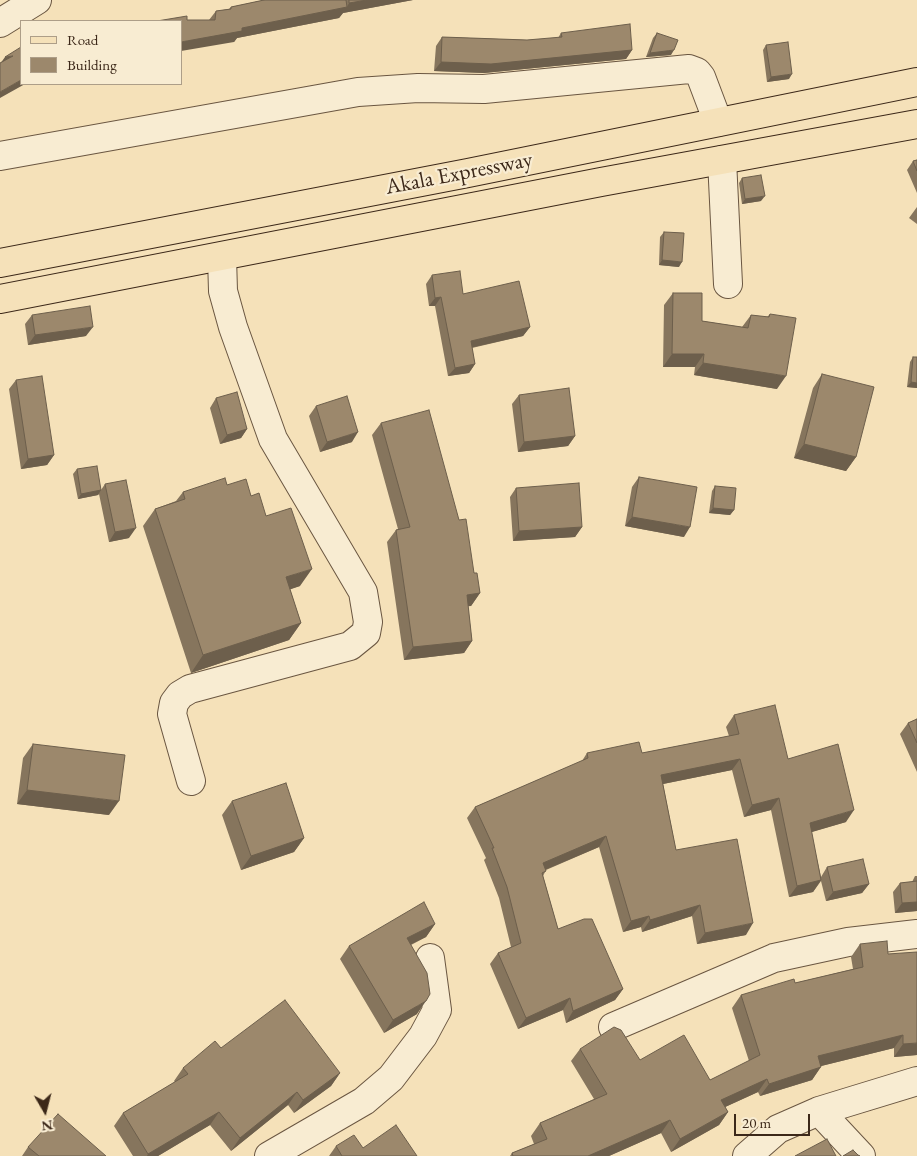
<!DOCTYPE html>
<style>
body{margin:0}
#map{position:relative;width:917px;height:1156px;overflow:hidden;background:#f5e1b9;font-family:"EB Garamond",serif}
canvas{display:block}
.legend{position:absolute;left:20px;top:20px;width:162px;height:65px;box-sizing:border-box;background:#f8ecd2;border:1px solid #ad9e88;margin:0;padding:6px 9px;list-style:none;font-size:15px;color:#3c2819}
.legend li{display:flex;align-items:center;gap:10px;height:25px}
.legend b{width:25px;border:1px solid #ad9e88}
.north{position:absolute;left:20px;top:1086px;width:50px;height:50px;-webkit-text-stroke:4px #f8ecd2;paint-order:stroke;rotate:172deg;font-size:14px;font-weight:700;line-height:20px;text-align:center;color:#3c2819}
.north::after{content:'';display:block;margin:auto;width:18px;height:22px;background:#3c2819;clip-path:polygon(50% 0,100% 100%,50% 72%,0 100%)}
.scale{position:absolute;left:734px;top:1114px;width:76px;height:22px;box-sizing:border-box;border:2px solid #3c2819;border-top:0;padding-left:6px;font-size:15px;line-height:18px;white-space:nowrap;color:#3c2819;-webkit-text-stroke:4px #f8ecd2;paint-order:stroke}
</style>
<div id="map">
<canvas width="917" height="1156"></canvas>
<ul class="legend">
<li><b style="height:6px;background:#f5e1b9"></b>Road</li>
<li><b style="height:14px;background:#9c886c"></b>Building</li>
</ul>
<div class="north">N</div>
<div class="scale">20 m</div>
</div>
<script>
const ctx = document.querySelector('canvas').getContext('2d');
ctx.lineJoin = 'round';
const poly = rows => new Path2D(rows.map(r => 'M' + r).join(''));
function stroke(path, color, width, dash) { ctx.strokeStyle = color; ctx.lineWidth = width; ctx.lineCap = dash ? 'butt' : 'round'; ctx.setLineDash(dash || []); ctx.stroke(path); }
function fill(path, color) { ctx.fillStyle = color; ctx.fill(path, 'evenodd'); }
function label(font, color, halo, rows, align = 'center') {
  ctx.font = font + ' "EB Garamond",serif'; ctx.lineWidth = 4.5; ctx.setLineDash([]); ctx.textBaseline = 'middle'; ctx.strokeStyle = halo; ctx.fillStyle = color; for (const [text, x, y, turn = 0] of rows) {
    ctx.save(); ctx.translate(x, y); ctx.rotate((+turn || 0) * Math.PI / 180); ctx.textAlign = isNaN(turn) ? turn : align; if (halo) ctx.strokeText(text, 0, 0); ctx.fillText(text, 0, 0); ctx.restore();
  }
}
const minor = poly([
 [0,23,37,0],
 [0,156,358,92,418,88,484,89,689,69,697,72,701,77,718,122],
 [722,160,728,284],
 [191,781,172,714,174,703,180,695,190,689,350,646,366,633,368,622,363,592,273,439,233,327,223,291,222,257],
 [613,1027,774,958,848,942,917,934],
 [269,1156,364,1101,391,1078,423,1036,437,1010,430,958],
 [747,1156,778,1129,819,1111],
 [861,1156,819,1111,917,1081]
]);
const major = poly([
 [0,263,468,173,917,82],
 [0,299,601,182,917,124]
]);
stroke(minor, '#6a5641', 30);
stroke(major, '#3c2819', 30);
stroke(minor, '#f8ecd2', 28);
stroke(major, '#f5e1b9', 28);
fill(poly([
 [264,0,413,0,343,13,339,18,237,38,234,42,187,20,209,20,216,11,229,9,231,7],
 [561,33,632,50,626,59,484,73,434,71,436,46,442,37,527,40,558,38],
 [657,33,671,55,646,57,653,38],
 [766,45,789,79,767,82,763,50],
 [917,160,917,193,907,170,913,161],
 [742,178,761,201,742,204,739,183],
 [917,207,917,224,909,218],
 [664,232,679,267,659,265,660,237],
 [432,275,463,294,530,327,523,336,472,348,475,364,469,373,448,376,435,306,429,306,426,284],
 [673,293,702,321,742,327,751,315,767,317,770,314,777,389,694,375,695,367,663,367,664,305],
 [32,315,86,336,28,345,25,324],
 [913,357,917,388,907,387,910,362],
 [822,374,856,457,846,471,794,458,813,388],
 [16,380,54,455,47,465,21,469,9,389],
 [519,395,575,436,568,446,518,452,512,404],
 [216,398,247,429,241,438,220,444,210,408],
 [316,406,352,442,320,452,309,416],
 [381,423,474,573,480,593,471,606,468,606,472,641,464,653,404,660,387,542,396,530,398,529,372,435],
 [77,469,101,490,105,484,129,538,109,542,99,494,98,495,78,499,73,474],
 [639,477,684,537,625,526,632,487],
 [227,485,251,496,266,516,300,586,290,589,301,623,289,640,191,673,143,526,155,509,176,501,183,492],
 [715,486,734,510,730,515,709,513,712,491],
 [516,488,582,527,575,537,513,541,510,497],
 [734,715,788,759,846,822,811,832,821,877,827,867,869,884,862,893,826,901,821,881,813,892,789,897,771,810,744,817,732,770,663,784,676,850,746,935,697,944,692,916,642,932,641,927,623,932,599,847,546,870,543,876,558,929,623,989,615,1000,566,1023,563,1010,518,1029,490,964,498,953,511,947,499,898,484,860,486,858,467,818,475,807,582,761,587,753,642,753,729,736,726,727],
 [917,719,917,772,900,734,908,723],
 [33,744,109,815,17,804,23,758],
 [232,801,304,838,294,852,241,870,222,815],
 [915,876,917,876,917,911,895,913,893,892,900,883,912,882],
 [435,924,426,937,411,945,417,1014,384,1033,340,959,349,946],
 [860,944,888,954,917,1055,894,1057,894,1048,821,1066,812,1080,760,1096,758,1092,725,1107,728,1112,719,1125,671,1152,661,1133,609,1156,510,1156,512,1153,534,1144,531,1136,540,1123,594,1099,571,1061,580,1049,640,1060,710,1080,749,1061,732,1008,741,995,795,983,853,969,851,957],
 [221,1048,340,1073,331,1086,294,1113,288,1105,231,1151,210,1125,158,1156,133,1156,114,1126,123,1113,175,1082,174,1081,183,1068],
 [336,1146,363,1148,417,1156,329,1156],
 [28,1147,106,1156,22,1156]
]), '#86755d');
fill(poly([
 [367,0,413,0,343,13,339,18,237,38,234,42,181,51,181,42,242,28,347,7,349,3],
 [632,50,626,59,484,73,434,71,441,62],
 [674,50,671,55,646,57,650,53],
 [13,56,0,64,5,57],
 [792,74,789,79,767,82,771,77],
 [21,80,21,84,25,84,0,98,0,92],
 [765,196,761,201,742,204,745,199],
 [662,260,682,262,679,267,659,265],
 [441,297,435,306,429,306,435,298],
 [93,327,86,336,28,345,35,335],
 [530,327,523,336,465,349,471,341],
 [672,354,704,354,695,367,663,367],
 [703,363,786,376,777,389,694,375],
 [475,364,469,373,448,376,455,368],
 [911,382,917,383,917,388,907,387],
 [247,429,241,438,220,444,227,435],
 [358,432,352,442,320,452,327,442],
 [575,436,568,446,518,452,524,442],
 [804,444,856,457,846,471,794,458],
 [54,455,47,465,21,469,28,459],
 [101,490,98,495,78,499,81,494],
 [713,508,734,510,730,515,709,513],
 [632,517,690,527,684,537,625,526],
 [582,527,575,537,513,541,519,531],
 [136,528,129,538,109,542,115,532],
 [312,569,300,586,274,595,286,577],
 [480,593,471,606,458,607,467,595],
 [301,623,289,640,191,673,203,655],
 [472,641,464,653,404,660,413,647],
 [740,759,732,770,653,786,661,775],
 [27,790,119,801,109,815,17,804],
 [779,798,771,810,744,817,752,805],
 [854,810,846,822,802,835,810,823],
 [606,836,599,847,535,874,543,863],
 [304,838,294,852,241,870,251,856],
 [821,880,813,892,789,897,797,886],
 [869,884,862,893,826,901,833,892],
 [917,902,917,911,895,913,902,903],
 [700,905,692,916,642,932,650,920],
 [649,916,641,927,623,932,631,921],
 [753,923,746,935,697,944,705,933],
 [435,924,426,937,397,951,407,938],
 [623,989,615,1000,566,1023,573,1011],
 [570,998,563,1010,518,1029,526,1018],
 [426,1001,417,1014,384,1033,393,1020],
 [903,1035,894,1048,809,1069,818,1056],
 [917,1043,917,1055,894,1057,903,1044],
 [821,1067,812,1080,760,1096,769,1084],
 [340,1073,331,1086,294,1113,303,1100],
 [767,1079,758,1092,712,1113,721,1100],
 [297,1092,288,1105,231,1151,240,1138],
 [219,1112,210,1125,158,1156,147,1156,148,1154],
 [728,1112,719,1125,671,1152,680,1139],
 [670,1120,661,1133,609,1156,588,1156]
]), '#6d5f4c');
const building = poly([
 [264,0,346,0,347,7,242,28,242,31,181,42,181,21,157,21,187,16,187,20,215,20,216,11,231,9,231,7,264,0],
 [349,0,367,0,349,3,349,0],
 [630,24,632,50,491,64,441,62,442,37,527,40,562,37,561,33,630,24],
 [657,33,678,40,674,50,650,53,657,33],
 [788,42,792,74,771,77,766,45,788,42],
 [21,47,21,80,0,92,0,63,13,56,5,57,21,47],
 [917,160,917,171,913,161,917,160],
 [761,175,765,196,745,199,742,178,761,175],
 [664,232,684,233,682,262,662,260,664,232],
 [460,271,463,294,519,281,530,327,471,341,475,364,455,368,441,297,435,298,432,275,460,271],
 [673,293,702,293,702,321,748,328,751,315,769,317,770,314,796,318,786,376,703,363,704,354,672,354,673,293],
 [90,306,93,327,35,335,32,315,90,306],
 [913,357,917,357,917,383,911,382,913,357],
 [822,374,874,387,856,457,804,444,822,374],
 [42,376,54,455,28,459,16,380,42,376],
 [569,388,575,436,524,442,519,395,569,388],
 [237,392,247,429,227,435,216,398,237,392],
 [347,396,358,432,327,442,316,406,347,396],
 [429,410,459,520,466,519,474,573,477,573,480,593,467,595,472,641,413,647,396,530,410,527,381,423,429,410],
 [97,466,101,490,81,494,77,469,97,466],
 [639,477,697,487,690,527,632,517,639,477],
 [225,478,227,485,246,479,251,496,259,493,266,516,291,508,312,569,286,577,301,623,203,655,155,509,185,499,183,492,225,478],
 [126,480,136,528,115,532,105,484,126,480],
 [579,483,582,527,519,531,516,488,579,483],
 [715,486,736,488,734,510,713,508,715,486],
 [775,705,788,759,838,744,854,810,810,823,821,880,797,886,779,798,752,805,740,759,661,775,676,850,737,839,753,923,705,933,700,905,650,920,649,916,631,921,606,836,543,863,546,871,542,873,558,929,584,919,592,919,623,989,573,1011,570,998,526,1018,498,953,521,943,507,887,492,848,494,848,475,807,588,758,587,753,639,742,642,753,739,734,734,715,775,705],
 [917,719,917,743,908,723,917,719],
 [33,744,125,755,119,801,27,790,33,744],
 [286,783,304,838,251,856,232,801,286,783],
 [863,859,869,884,833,892,827,867,863,859],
 [917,881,917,902,902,903,900,883,917,881],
 [424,902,435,924,407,938,427,973,430,994,426,1001,393,1020,349,946,424,902],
 [887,941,888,954,917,952,917,1043,903,1044,903,1035,818,1056,821,1067,769,1084,767,1079,721,1100,728,1112,680,1139,670,1120,588,1156,513,1156,512,1153,547,1139,540,1123,607,1094,580,1049,614,1027,621,1030,640,1060,684,1035,710,1080,760,1055,741,995,794,979,795,983,863,967,860,944,887,941],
 [285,1000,340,1073,303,1100,297,1092,240,1138,219,1112,148,1154,123,1113,188,1074,183,1068,215,1041,221,1048,285,1000],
 [58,1114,106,1156,39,1156,28,1147,58,1114],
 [396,1125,417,1156,342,1156,336,1146,354,1135,363,1148,396,1125],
 [827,1139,836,1156,795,1156,827,1139],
 [853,1150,858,1155,860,1156,843,1156,853,1150]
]);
fill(building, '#9c886c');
stroke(building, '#6d5f4c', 1);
label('22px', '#3c2819', '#f8ecd2', [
 ["Akala Expressway",459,174,-11]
]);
</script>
